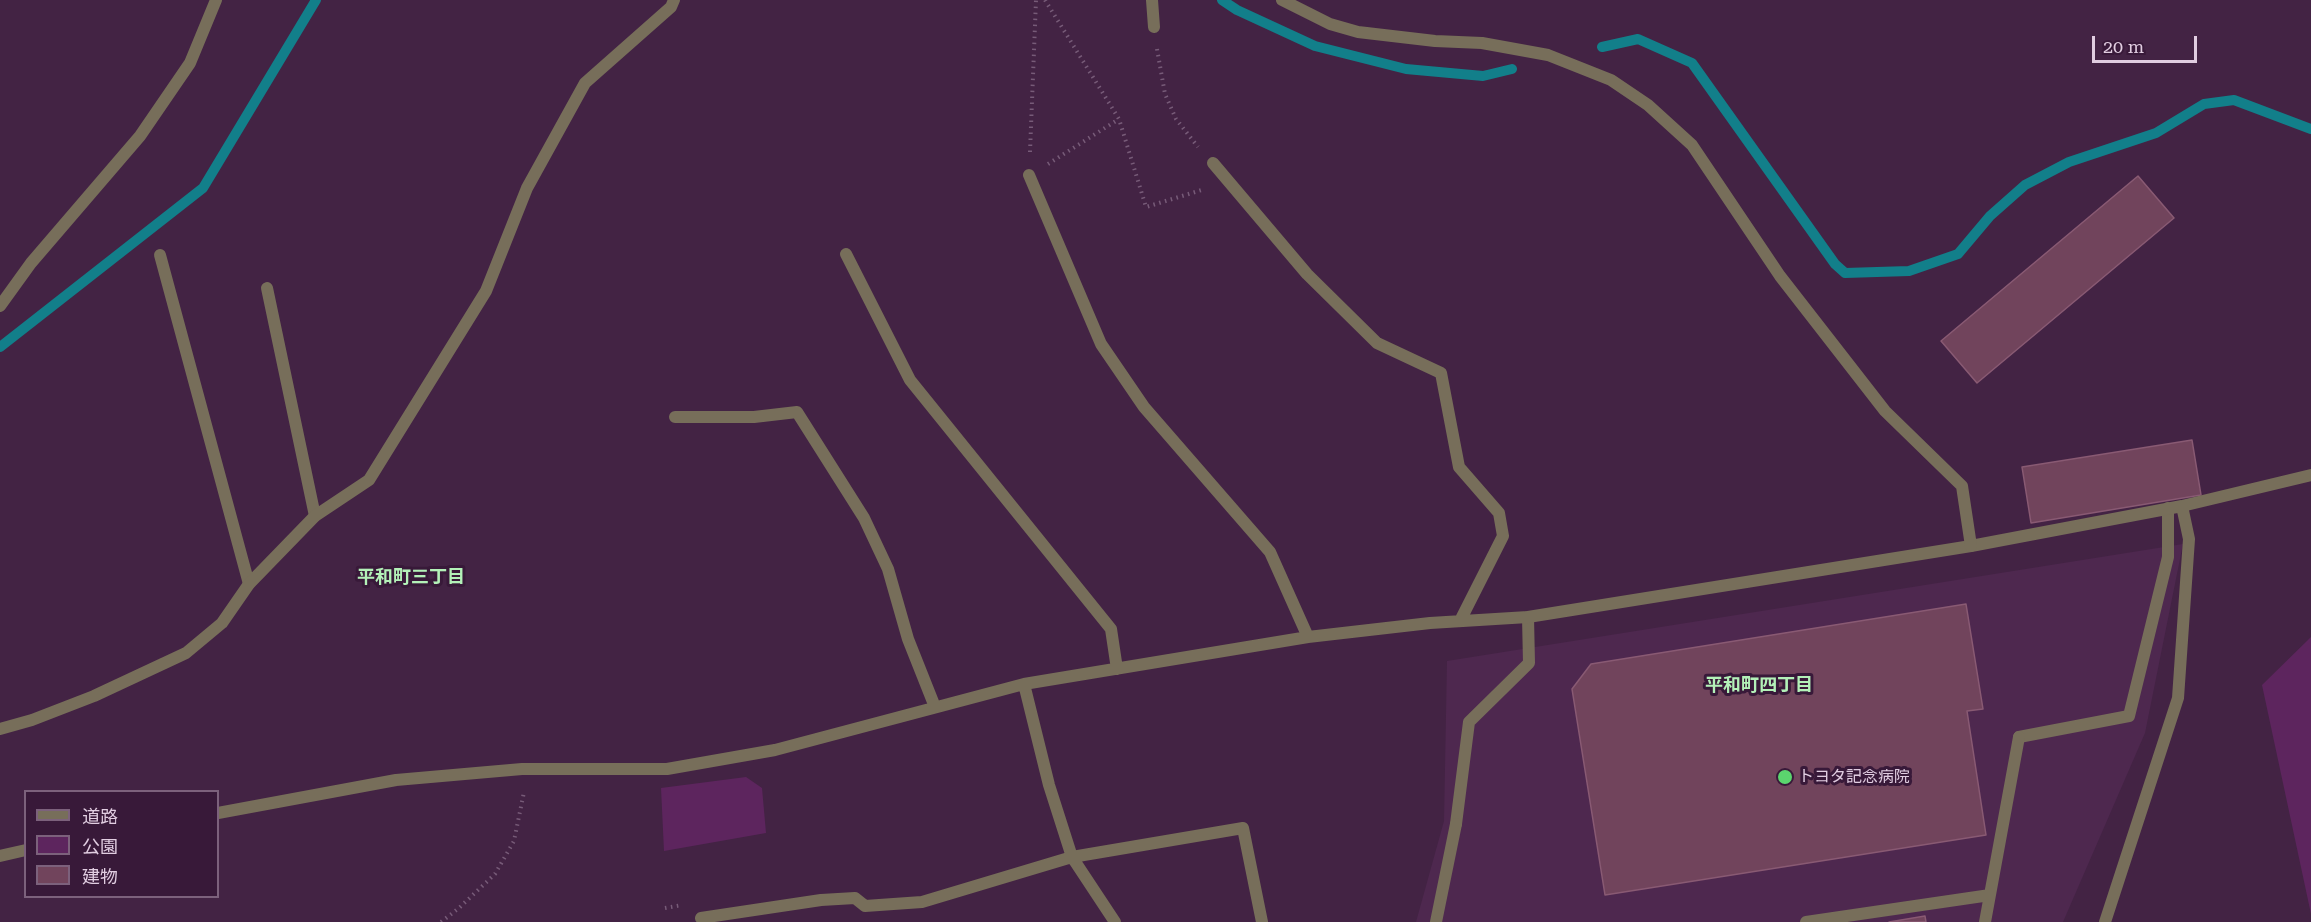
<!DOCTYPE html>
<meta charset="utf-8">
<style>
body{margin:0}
#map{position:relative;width:2311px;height:922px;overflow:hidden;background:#432344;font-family:"Roboto Serif","Noto Sans JP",serif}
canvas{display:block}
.legend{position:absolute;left:24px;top:790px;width:195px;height:108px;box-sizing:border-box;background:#381939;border:2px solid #7c617c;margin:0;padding:8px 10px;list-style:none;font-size:18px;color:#e1cde1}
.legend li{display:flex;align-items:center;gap:12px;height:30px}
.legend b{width:30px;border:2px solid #7c617c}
.scale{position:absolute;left:2092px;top:36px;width:105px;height:27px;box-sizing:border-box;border:3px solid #e1cde1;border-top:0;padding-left:8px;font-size:18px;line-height:21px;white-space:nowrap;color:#e1cde1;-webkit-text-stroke:4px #381939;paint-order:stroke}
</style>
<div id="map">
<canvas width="2311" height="922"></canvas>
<ul class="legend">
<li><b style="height:8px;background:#776e5a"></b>道路</li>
<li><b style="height:16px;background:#5d255e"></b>公園</li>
<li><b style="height:16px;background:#71445c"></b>建物</li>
</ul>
<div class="scale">20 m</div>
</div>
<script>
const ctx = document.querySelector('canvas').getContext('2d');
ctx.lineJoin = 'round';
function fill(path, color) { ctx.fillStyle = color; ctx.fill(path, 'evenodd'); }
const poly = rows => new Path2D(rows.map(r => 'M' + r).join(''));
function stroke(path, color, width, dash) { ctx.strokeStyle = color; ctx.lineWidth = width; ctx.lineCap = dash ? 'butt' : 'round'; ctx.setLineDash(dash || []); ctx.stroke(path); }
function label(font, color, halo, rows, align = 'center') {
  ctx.font = font + ' "Roboto Serif","Noto Sans JP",serif'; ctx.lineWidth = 6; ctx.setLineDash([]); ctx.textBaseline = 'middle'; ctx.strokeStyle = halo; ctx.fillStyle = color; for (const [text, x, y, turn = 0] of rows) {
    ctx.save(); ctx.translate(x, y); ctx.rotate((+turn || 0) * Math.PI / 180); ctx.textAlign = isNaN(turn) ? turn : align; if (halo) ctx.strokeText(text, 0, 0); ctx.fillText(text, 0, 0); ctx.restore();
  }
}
fill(poly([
 [2183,544,2145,733,2063,922,1416,922,1444,821,1447,661]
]), '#4e284f');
fill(poly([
 [2311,637,2311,914,2262,685],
 [746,777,762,788,766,833,664,851,661,788]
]), '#5d255e');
stroke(poly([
 [1222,0,1237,10,1315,46,1406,69,1483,76,1512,69],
 [1602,47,1638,39,1692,63,1835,264,1845,273,1909,271,1958,254,1990,216,2025,185,2069,162,2156,133,2204,104,2234,100,2311,129],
 [0,347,203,188,316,0]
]), '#127f8a', 10);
const building = poly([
 [2138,176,2174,218,1977,383,1941,341,2138,176],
 [2192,440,2201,495,2031,523,2022,467,2192,440],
 [1966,604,1983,709,1967,711,1986,835,1605,895,1572,689,1591,664,1966,604],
 [1925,916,1926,922,1889,922,1925,916]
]);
fill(building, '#71445c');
stroke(building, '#895a73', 1.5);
stroke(poly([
 [1045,0,1119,119,1146,207,1205,189],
 [1157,49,1165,94,1176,119,1198,147],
 [1030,152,1036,0],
 [1048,164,1119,119],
 [665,908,682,905],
 [441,922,459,908,495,874,514,841,524,792]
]), '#775b78', 4, [1.5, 4.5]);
stroke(poly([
 [160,255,249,584],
 [267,288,315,516],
 [2019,737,2129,716,2168,557,2168,508],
 [1456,824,1469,722,1529,663,1528,617]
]), '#776e5a', 12);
stroke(poly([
 [1213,163,1307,274,1377,343,1441,373,1459,467,1499,513,1503,536,1460,621],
 [1029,175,1101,344,1144,407,1270,552,1308,637],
 [846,254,910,380,1111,629,1117,669],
 [0,306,31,263,140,136,190,63,216,0],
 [675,417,754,417,797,412,864,518,888,569,908,639,935,707],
 [0,729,32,720,94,696,186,653,222,623,249,584,315,516,369,480,486,291,527,188,585,83,671,7,674,0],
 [218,813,396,780,522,769,667,769,775,750,1024,684,1308,637,1430,623,1528,617,1971,546,2182,506,2311,475],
 [0,856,26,850],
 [701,918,821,900,855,898,865,906,922,902,1072,857,1049,785,1024,684],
 [1115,922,1072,857,1243,828,1262,922],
 [1436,922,1456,824],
 [1806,922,1990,895],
 [1985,922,2019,737],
 [2105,922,2178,698,2189,539,2182,506]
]), '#776e5a', 12);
stroke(poly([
 [1152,0,1154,27],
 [1282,0,1330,24,1358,32,1435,41,1482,43,1548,55,1611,80,1648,105,1692,145,1780,276,1885,411,1962,486,1971,546]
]), '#776e5a', 12);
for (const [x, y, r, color] of [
 [1785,777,8,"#5bd56e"]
]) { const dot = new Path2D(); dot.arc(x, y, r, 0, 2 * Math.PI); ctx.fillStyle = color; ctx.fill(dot); stroke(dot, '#381939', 2); }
label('16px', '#e1cde1', '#381939', [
 ["トヨタ記念病院",1798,777]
], 'left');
label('bold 18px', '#b3f1b8', '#381939', [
 ["平和町三丁目",411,578],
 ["平和町四丁目",1759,686]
]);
</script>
